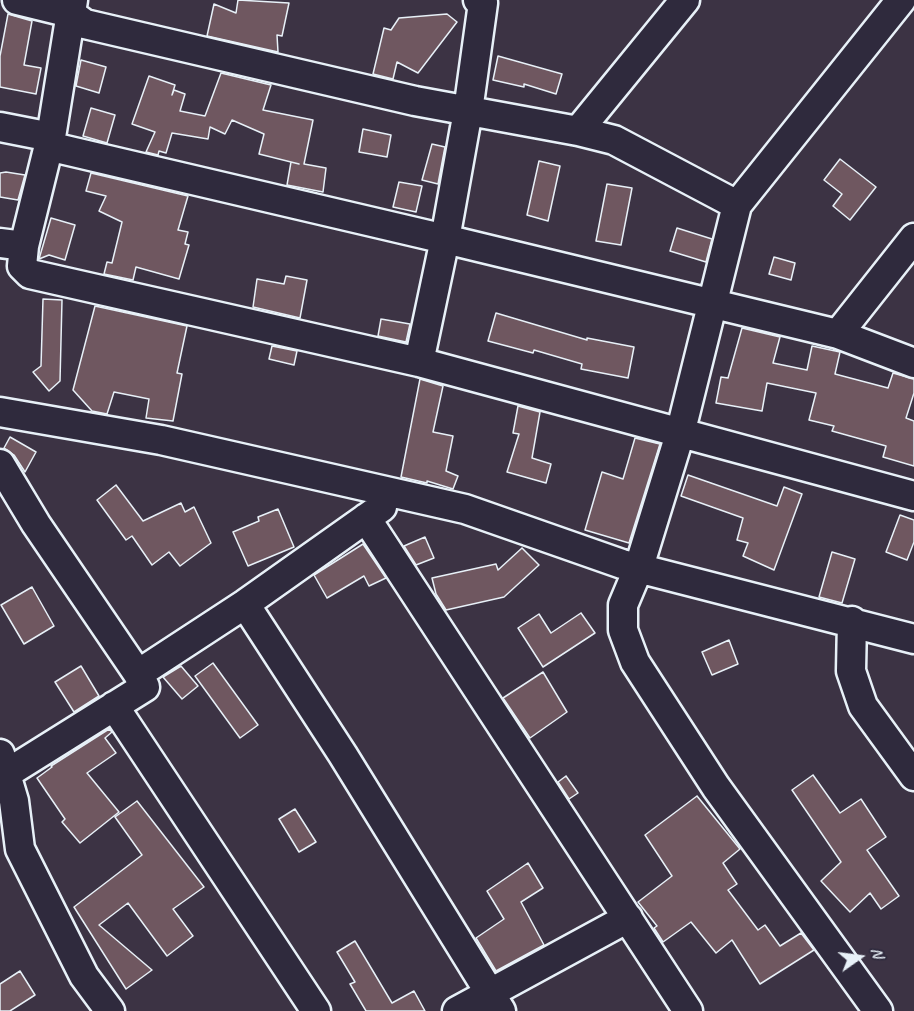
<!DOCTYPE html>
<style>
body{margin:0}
#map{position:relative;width:914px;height:1011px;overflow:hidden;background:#3c3344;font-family:Caveat,sans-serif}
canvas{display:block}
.north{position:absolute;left:830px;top:927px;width:60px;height:60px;-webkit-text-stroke:4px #2f2a3d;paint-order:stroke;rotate:76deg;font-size:16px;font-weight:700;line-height:24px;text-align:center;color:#e8f1f8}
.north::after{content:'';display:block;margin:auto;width:21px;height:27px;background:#e8f1f8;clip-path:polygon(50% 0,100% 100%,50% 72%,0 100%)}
</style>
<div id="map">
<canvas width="914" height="1011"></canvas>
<div class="north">N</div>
</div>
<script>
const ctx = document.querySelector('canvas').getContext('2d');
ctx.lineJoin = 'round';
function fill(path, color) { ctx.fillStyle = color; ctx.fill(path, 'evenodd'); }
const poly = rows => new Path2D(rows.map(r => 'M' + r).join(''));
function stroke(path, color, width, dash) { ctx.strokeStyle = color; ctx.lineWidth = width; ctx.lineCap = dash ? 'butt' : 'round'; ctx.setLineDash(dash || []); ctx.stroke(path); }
const building = poly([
 [238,0,289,3,282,36,277,35,278,52,207,36,214,4,236,13,238,0],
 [8,14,32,21,24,65,41,68,36,94,0,87,0,56,8,14],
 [447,14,457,22,418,73,397,62,393,79,373,74,384,28,391,30,399,18,447,14],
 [498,56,562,74,556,94,524,84,524,87,493,80,498,56],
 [81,60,106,67,99,93,76,86,81,60],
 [221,73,271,85,263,110,313,120,304,164,326,168,323,192,287,185,291,162,299,164,259,154,264,134,232,120,225,134,210,127,208,139,172,133,166,153,159,151,158,155,146,152,155,132,132,124,149,76,175,85,172,95,174,90,185,94,180,111,205,116,221,73],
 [91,108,115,115,107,143,83,136,91,108],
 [363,129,391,135,387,157,359,152,363,129],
 [432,144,445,147,438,184,422,180,432,144],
 [840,159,876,187,850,220,833,206,842,194,824,180,840,159],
 [539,161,560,166,548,221,527,215,539,161],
 [6,172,25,175,18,200,0,197,0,173,6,172],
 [91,173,188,196,178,230,188,232,185,244,189,245,179,279,136,267,133,280,104,274,107,262,112,263,122,222,99,211,106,196,86,191,91,173],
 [399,182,422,186,416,212,393,207,399,182],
 [607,184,632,188,621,245,596,241,607,184],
 [51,218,75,225,65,260,49,255,39,259,51,218],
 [677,228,712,239,706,262,670,251,677,228],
 [774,257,795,263,791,280,769,274,774,257],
 [286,276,307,280,300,318,253,307,257,279,284,284,286,276],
 [43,299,62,300,60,381,49,391,33,372,41,366,43,299],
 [95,306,187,326,177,373,182,374,173,421,146,418,149,399,114,392,107,414,92,411,73,390,95,306],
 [496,313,587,340,587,338,634,347,628,378,581,369,582,364,534,350,533,353,488,341,496,313],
 [381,319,410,324,406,342,378,336,381,319],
 [742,328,780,337,773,363,807,370,812,346,840,352,835,374,888,388,893,373,914,379,914,393,906,418,914,421,914,466,883,457,886,446,832,431,834,426,809,420,816,393,767,383,762,411,716,403,721,377,728,378,742,328],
 [272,346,297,351,294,365,269,359,272,346],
 [420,379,443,386,433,432,453,436,446,471,458,476,453,489,427,481,427,483,401,477,420,379],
 [518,406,540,412,532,458,551,464,546,483,507,472,519,434,513,433,518,406],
 [10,437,36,452,25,472,14,455,4,448,10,437],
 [635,438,660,444,629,543,585,530,602,472,623,479,635,438],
 [688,475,777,506,784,487,802,494,774,570,743,556,748,543,737,540,743,518,681,496,688,475],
 [116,485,143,521,181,503,185,512,194,507,211,543,180,566,169,552,152,565,132,536,126,540,97,500,116,485],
 [278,509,294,547,248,566,233,532,259,521,258,517,278,509],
 [900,515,914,520,914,542,907,560,886,552,900,515],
 [425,537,434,558,416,565,404,546,425,537],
 [363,544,386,578,369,586,364,576,327,598,314,575,363,544],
 [522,548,539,565,504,597,446,610,436,594,432,578,496,564,498,570,522,548],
 [832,552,855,559,842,603,819,597,832,552],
 [32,587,54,626,24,644,1,605,32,587],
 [581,613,595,633,543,667,518,628,539,614,551,633,581,613],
 [729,640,738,664,712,675,702,652,729,640],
 [213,663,258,725,240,738,195,676,213,663],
 [81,666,99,696,74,712,55,682,81,666],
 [181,666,198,686,182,699,163,677,181,666],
 [543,672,567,712,530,738,503,698,543,672],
 [109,729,112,732,105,738,116,753,87,773,119,812,80,843,62,822,65,819,37,778,52,767,51,766,109,729],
 [813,775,840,813,861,799,886,837,867,850,899,896,881,909,870,893,850,912,821,881,841,862,792,790,813,775],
 [566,776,578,793,569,799,558,782,566,776],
 [697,796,740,849,723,863,737,884,728,890,758,930,765,925,780,946,801,933,814,950,760,984,732,940,716,953,691,922,663,942,654,928,657,926,638,902,672,876,645,835,697,796],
 [137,801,204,887,173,909,193,936,167,956,128,903,99,925,152,970,126,989,74,907,142,855,115,817,137,801],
 [295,809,316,842,299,852,279,819,295,809],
 [528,863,543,888,521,902,544,945,496,971,476,938,504,919,487,891,528,863],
 [355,941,392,1003,414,991,425,1011,366,1011,350,984,355,982,337,952,355,941],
 [20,971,35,995,10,1011,0,1011,0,984,20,971]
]);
fill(building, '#6f5760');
stroke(building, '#e8f1f8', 1.5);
const minor = poly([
 [17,0,70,13,85,24,415,101,578,131,685,0],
 [478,0,483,3,468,111,445,239,838,334,914,238],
 [0,127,51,137,73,0],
 [578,131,614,140,737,205],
 [48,146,445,239,419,362],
 [0,243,24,246,51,137],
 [24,246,22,266,30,274,419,362,914,496],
 [838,334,914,363],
 [0,412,161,440,465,509,622,564,914,639],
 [0,464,36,524,138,674,245,604,382,507],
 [366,518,688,1011],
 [245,604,343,755,501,1011],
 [852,621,851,671,863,706,914,776],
 [114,706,316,1011],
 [0,754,14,801,20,849,84,976,110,1011],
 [6,774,145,687,138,674],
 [457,1011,628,918],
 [878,1011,716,787,635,662,623,630,623,605,639,567,680,434,737,205,901,0]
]);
stroke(minor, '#e8f1f8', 33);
stroke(minor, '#2f2a3d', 28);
</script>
